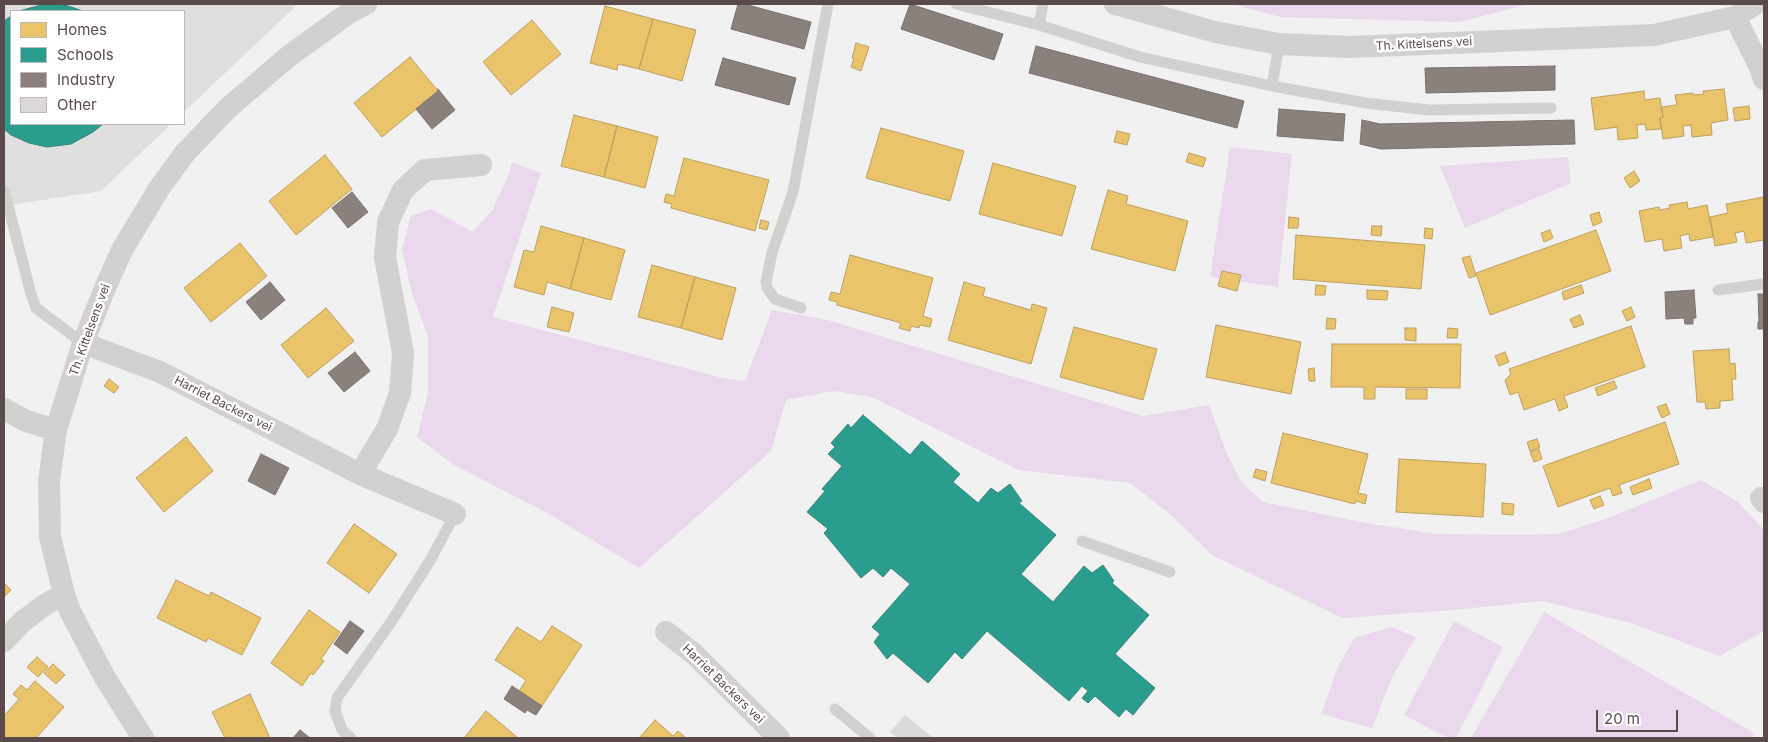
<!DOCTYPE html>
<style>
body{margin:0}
#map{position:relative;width:1768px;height:742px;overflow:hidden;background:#f1f1f1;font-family:Inter,sans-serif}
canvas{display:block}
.frame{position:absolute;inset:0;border:5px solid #5b4a4a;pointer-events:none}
.legend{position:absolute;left:10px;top:10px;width:175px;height:115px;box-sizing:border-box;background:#fff;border:1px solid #bdb7b7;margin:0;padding:6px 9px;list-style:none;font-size:15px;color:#5b4a4a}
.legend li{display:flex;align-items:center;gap:10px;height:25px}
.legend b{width:25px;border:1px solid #bdb7b7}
.scale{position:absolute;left:1596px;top:710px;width:82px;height:22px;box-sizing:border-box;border:2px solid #5b4a4a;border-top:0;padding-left:6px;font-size:15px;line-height:18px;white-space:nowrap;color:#5b4a4a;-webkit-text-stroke:4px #fff;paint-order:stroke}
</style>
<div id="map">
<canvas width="1768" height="742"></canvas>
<div class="frame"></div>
<ul class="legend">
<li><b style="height:14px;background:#e9c46a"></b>Homes</li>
<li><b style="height:14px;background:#2a9d8f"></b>Schools</li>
<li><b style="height:14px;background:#8a817c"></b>Industry</li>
<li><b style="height:14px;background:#dbd9d9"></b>Other</li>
</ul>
<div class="scale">20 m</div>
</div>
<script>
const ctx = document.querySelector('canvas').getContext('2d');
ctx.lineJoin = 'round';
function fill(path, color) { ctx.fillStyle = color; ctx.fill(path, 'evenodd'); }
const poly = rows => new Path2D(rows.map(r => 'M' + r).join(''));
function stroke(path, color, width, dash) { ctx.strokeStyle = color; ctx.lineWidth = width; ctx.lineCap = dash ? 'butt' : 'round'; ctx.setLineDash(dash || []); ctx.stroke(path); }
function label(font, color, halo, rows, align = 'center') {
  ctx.font = font + ' Inter,sans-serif'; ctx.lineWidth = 5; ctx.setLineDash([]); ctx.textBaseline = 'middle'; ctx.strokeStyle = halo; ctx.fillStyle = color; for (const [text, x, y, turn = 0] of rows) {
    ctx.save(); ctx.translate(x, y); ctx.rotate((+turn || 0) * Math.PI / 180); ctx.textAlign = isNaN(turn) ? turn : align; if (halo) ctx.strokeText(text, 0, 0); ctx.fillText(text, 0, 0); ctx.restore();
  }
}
fill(poly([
 [4,4,298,4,184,112,184,11,11,11,11,124,171,124,101,191,4,206]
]), '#e0dfdf');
fill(poly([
 [1232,4,1530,4,1459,22,1280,17],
 [1230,147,1292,154,1278,287,1210,277],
 [1568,157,1571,183,1465,228,1440,166],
 [512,162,541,173,493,317,723,378,745,381,772,310,828,320,1143,416,1209,405,1227,454,1242,483,1263,502,1366,523,1437,534,1520,535,1558,534,1606,519,1701,480,1737,501,1764,530,1764,631,1720,656,1634,624,1542,601,1453,610,1342,618,1212,555,1171,515,1130,483,1019,470,872,397,834,391,786,400,771,451,639,568,547,513,454,465,417,437,428,392,428,336,411,291,402,248,411,216,431,209,473,232,493,209,508,176],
 [1544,612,1754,733,1751,738,1471,738],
 [1454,621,1503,647,1456,738,1448,738,1404,715],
 [1391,627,1416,637,1393,675,1372,728,1321,714,1337,669,1354,638]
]), '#ecd8ee');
const homes = poly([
 [605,6,653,19,639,69,618,64,617,70,590,63,605,6],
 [653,19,696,30,682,81,639,69,653,19],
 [532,20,561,54,511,95,483,62,532,20],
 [856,43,869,47,861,71,851,67,854,58,852,58,856,43],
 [410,57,438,91,382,137,354,103,410,57],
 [1724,89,1728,120,1711,123,1712,135,1692,137,1691,125,1683,126,1684,136,1663,139,1660,118,1663,117,1661,107,1677,105,1675,95,1693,93,1694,95,1704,94,1703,91,1724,89],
 [1644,91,1645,100,1660,98,1663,117,1660,118,1661,129,1646,130,1645,124,1637,125,1638,138,1618,140,1617,127,1595,130,1591,98,1644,91],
 [1749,106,1750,119,1735,121,1733,108,1749,106],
 [574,115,617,126,604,177,561,166,574,115],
 [617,126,658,137,645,188,604,177,617,126],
 [881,128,964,151,950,201,866,178,881,128],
 [1117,131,1130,134,1127,145,1114,142,1117,131],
 [1189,153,1206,158,1203,167,1186,162,1189,153],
 [325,155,352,189,296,235,269,201,325,155],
 [684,158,769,180,755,231,671,208,672,204,664,202,666,194,674,196,684,158],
 [993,163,1076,186,1062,236,979,214,993,163],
 [1634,171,1640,181,1630,188,1624,178,1634,171],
 [1108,190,1128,196,1126,204,1188,221,1175,271,1091,249,1108,190],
 [1764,197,1764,240,1746,243,1744,231,1735,233,1737,242,1715,246,1710,217,1728,213,1726,204,1764,197],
 [1687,202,1688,209,1707,205,1713,237,1690,241,1689,234,1680,236,1682,248,1664,251,1662,239,1645,242,1639,211,1659,207,1660,210,1670,208,1669,205,1687,202],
 [1599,212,1602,222,1593,226,1590,215,1599,212],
 [1289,217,1299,218,1298,228,1288,228,1289,217],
 [761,220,769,222,767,230,759,228,761,220],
 [541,226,584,238,570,289,547,282,544,295,514,287,524,250,534,252,541,226],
 [1372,226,1382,226,1381,236,1371,235,1372,226],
 [1425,228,1433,229,1432,239,1424,238,1425,228],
 [1550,230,1553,238,1544,242,1541,233,1550,230],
 [1596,230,1611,271,1490,315,1476,273,1596,230],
 [1296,235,1425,245,1421,289,1293,279,1296,235],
 [584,238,625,250,611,300,570,289,584,238],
 [240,243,267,276,211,322,184,288,240,243],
 [850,255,933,278,923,316,932,319,930,327,920,325,919,328,911,326,910,331,899,328,901,323,837,305,837,302,829,300,831,292,840,294,850,255],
 [1470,256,1476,276,1469,278,1462,258,1470,256],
 [652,265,695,277,681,328,638,317,652,265],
 [1222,271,1241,275,1237,291,1218,286,1222,271],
 [695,277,736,288,722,340,681,328,695,277],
 [964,282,985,288,983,296,1031,310,1032,304,1047,308,1031,364,948,340,964,282],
 [1316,285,1326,286,1325,295,1315,295,1316,285],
 [1581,285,1584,293,1564,300,1562,292,1581,285],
 [1367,290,1388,291,1387,300,1367,299,1367,290],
 [552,307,574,313,569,332,547,327,552,307],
 [1631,307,1635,317,1627,321,1622,311,1631,307],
 [326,308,354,341,308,378,281,345,326,308],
 [1580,315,1584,324,1574,328,1570,319,1580,315],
 [1327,318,1336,319,1335,329,1326,329,1327,318],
 [1216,325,1301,342,1291,394,1206,377,1216,325],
 [1631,326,1645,367,1564,396,1568,407,1559,411,1555,399,1524,410,1518,392,1510,395,1505,380,1511,374,1509,369,1631,326],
 [1074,327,1157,349,1143,400,1060,377,1074,327],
 [1405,328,1416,328,1416,341,1405,340,1405,328],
 [1448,328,1458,329,1457,338,1447,338,1448,328],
 [1332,344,1461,344,1460,388,1375,387,1375,399,1364,399,1364,387,1331,387,1332,344],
 [1729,349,1730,364,1735,363,1736,379,1732,379,1733,400,1720,401,1720,408,1706,409,1705,402,1697,402,1693,351,1729,349],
 [1505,352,1509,362,1499,366,1495,356,1505,352],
 [1314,368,1315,381,1309,381,1308,369,1314,368],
 [109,379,119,387,114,393,104,386,109,379],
 [1614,381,1617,388,1598,396,1595,388,1614,381],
 [1406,389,1427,389,1427,399,1406,399,1406,389],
 [1666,404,1670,414,1662,418,1657,407,1666,404],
 [1665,422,1679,464,1619,485,1622,493,1613,496,1610,488,1558,507,1543,466,1665,422],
 [1283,433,1368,454,1358,493,1367,495,1365,504,1356,501,1355,504,1271,483,1283,433],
 [186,437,213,471,164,512,136,478,186,437],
 [1537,439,1540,447,1530,451,1527,442,1537,439],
 [1539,449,1542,459,1534,462,1530,452,1539,449],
 [1399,459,1486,464,1483,517,1396,512,1399,459],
 [1256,469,1267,472,1265,481,1253,477,1256,469],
 [1649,479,1652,488,1633,495,1630,487,1649,479],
 [1600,496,1604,505,1594,509,1590,500,1600,496],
 [1502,503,1514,504,1513,515,1502,514,1502,503],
 [354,524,397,554,369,593,327,563,354,524],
 [176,580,209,596,211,592,261,618,242,655,208,638,206,642,157,618,176,580],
 [4,583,11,590,4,597,4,583],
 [309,610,340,632,321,659,324,661,313,675,311,673,302,686,271,663,309,610],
 [552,626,582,645,542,706,519,691,526,680,495,660,517,627,541,642,552,626],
 [37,657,48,667,38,677,27,667,37,657],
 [53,664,65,675,56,684,44,673,53,664],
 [35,681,64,707,36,738,4,738,4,716,19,699,13,694,21,685,27,690,35,681],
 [250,694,270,738,225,738,212,712,250,694],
 [486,711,518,738,464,738,486,711],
 [655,720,673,736,678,731,686,738,639,738,655,720]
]);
fill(homes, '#e9c46a');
stroke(homes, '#be9f60', 1);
const schools = poly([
 [45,4,65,5,83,11,19,11,45,4],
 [11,16,11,124,103,124,93,132,71,144,47,147,29,143,11,135,4,129,4,21,11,16],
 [863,415,910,455,922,441,960,474,953,482,978,503,991,488,998,493,1010,484,1022,501,1019,503,1056,535,1021,574,1053,602,1084,566,1092,573,1103,565,1114,581,1112,583,1149,615,1115,654,1155,688,1133,715,1126,709,1119,717,1095,696,1088,703,1082,698,1088,691,1082,686,1069,701,987,631,962,659,955,652,928,683,893,653,887,659,874,642,880,634,872,627,910,584,891,568,883,577,873,568,861,578,824,533,828,529,807,512,825,491,822,489,842,466,828,454,835,447,831,443,848,424,851,428,863,415]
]);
fill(schools, '#2a9d8f');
stroke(schools, '#39847a', 1);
const industry = poly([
 [738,4,744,4,811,22,804,49,731,29,738,4],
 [910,4,1003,34,994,60,901,29,910,4],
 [1036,46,1244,101,1237,128,1029,73,1036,46],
 [723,58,796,78,789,105,715,85,723,58],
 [1555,66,1555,90,1426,93,1425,68,1555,66],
 [438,89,455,110,432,129,416,109,438,91,438,89],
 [1279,109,1345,114,1343,141,1277,136,1279,109],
 [1362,120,1380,124,1574,120,1575,144,1381,149,1360,144,1362,120],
 [352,192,368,212,348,228,332,208,352,192],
 [270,282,285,300,261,320,246,302,270,282],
 [1694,290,1696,318,1693,318,1693,324,1685,324,1684,318,1666,319,1665,292,1694,290],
 [1758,294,1764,294,1764,329,1758,329,1758,322,1759,322,1758,294],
 [355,352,370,371,344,392,328,373,355,352],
 [261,454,289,468,275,495,248,481,261,454],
 [350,621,364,631,347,654,334,644,350,621],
 [512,686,542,706,536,715,527,710,525,713,504,699,512,686],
 [300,730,310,738,293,738,300,730]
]);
fill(industry, '#8a817c');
stroke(industry, '#7c706d', 1);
const building = poly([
 [905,715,933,738,898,738,890,732,905,715]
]);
fill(building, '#dbd9d9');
stroke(building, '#e4e3e3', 1);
stroke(poly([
 [956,4,1039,25,1140,57,1272,86,1366,103,1429,110,1551,108],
 [1039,25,1043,4],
 [1272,86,1279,44],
 [4,190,31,294,36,308,83,343],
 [1718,290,1764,284],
 [801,308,775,299,767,288,766,282,772,253,793,192,828,4],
 [1082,541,1170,572],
 [835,709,870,738],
 [351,738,342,730,335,711,337,698,391,622,431,559,455,514]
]), '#d3d0d0', 11);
stroke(poly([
 [1115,4,1215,32,1279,44,1349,47,1654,35,1735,17,1755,4],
 [1735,17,1760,67,1764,79],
 [83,343,160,372,360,474,455,514],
 [4,409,26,421,56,430],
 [360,474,387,429,400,393,403,353,385,257,388,222,403,190,425,170,481,165],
 [1761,498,1764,502],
 [666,632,694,654,779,738],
 [4,641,23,621,46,604,64,594],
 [143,738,104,676,70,611,64,594,50,537,49,481,56,430,83,343,105,288,122,250,160,187,185,153,227,109,289,56,350,12,366,4]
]), '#d3d0d0', 22);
label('12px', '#5b4a4a', '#fff', [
 ["Th. Kittelsens vei",1424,44,-3],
 ["Th. Kittelsens vei",90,330,-70],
 ["Harriet Backers vei",223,404,27],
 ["Harriet Backers vei",723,684,44]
]);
</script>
